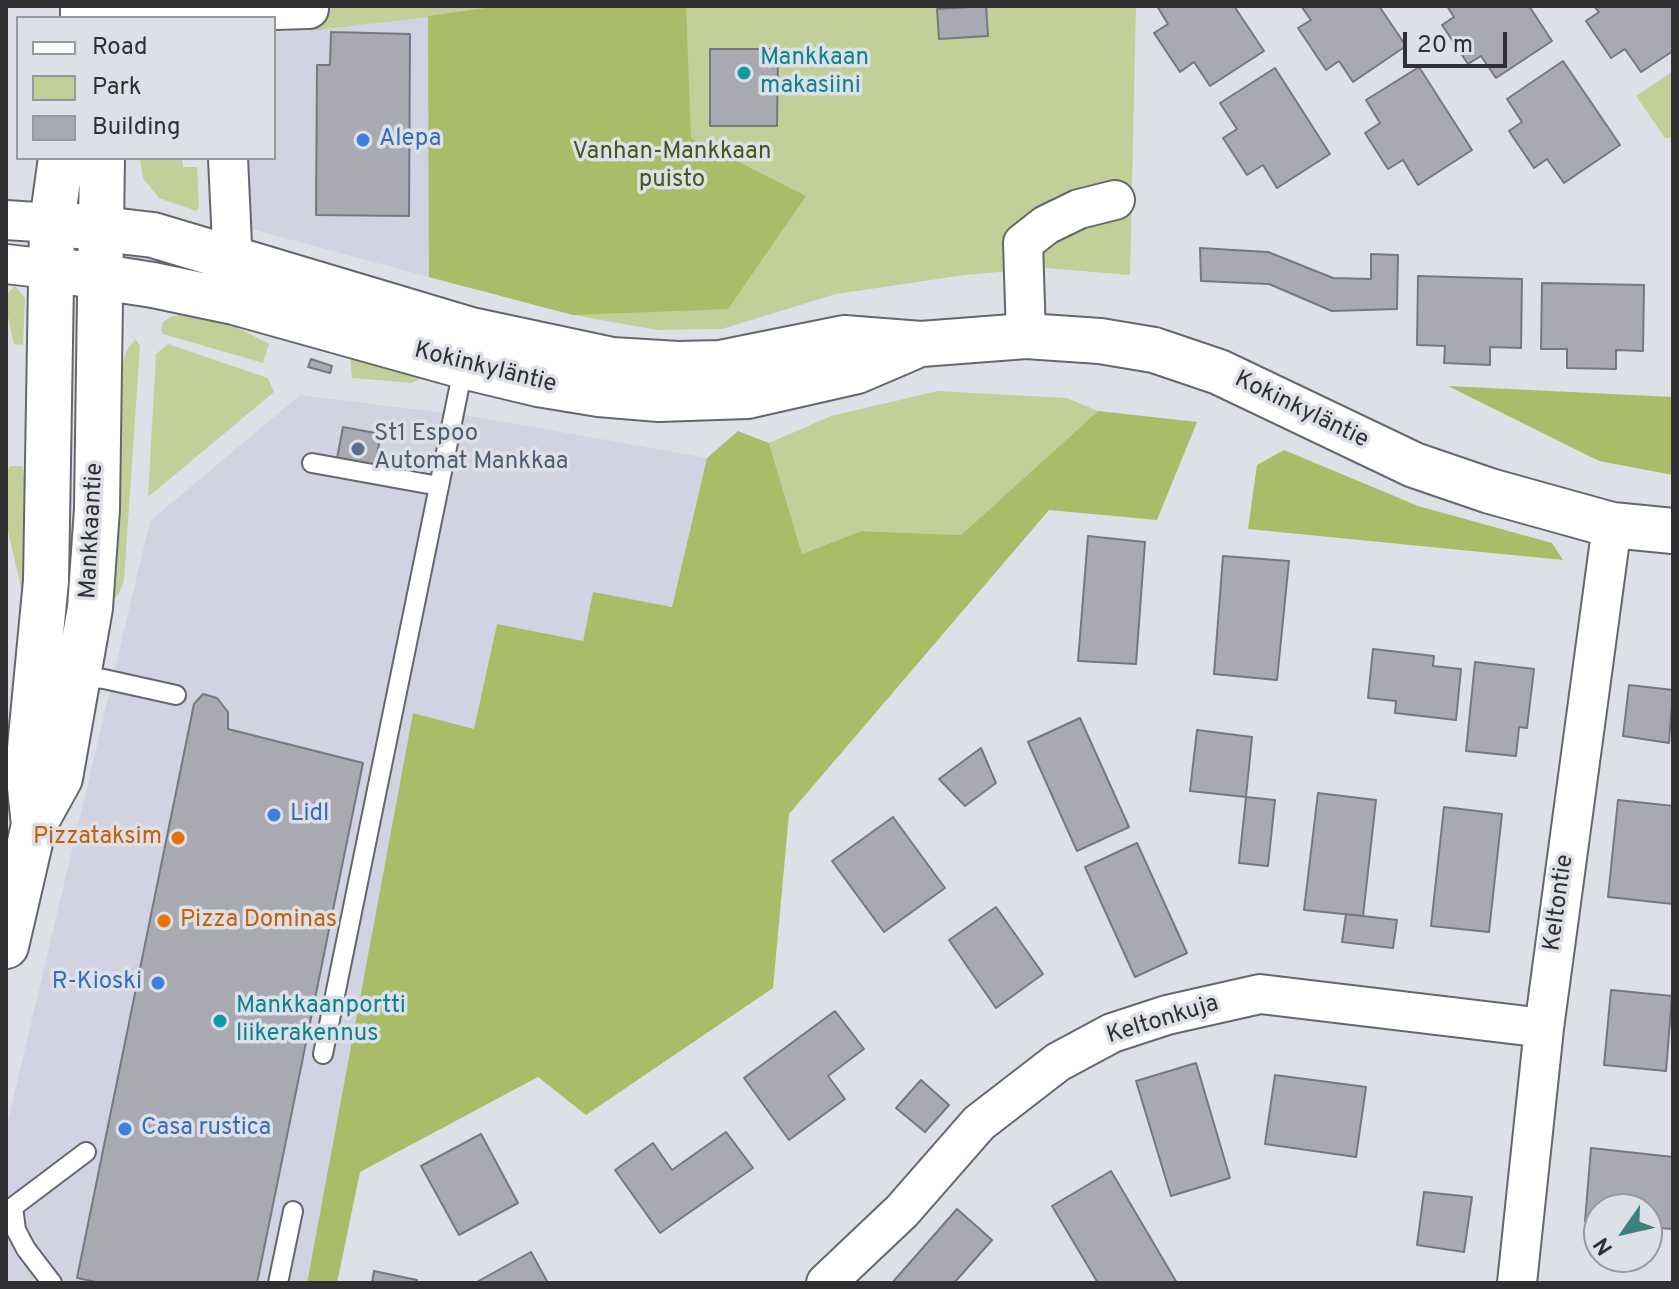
<!DOCTYPE html>
<meta charset="utf-8">
<style>
body{margin:0}
#map{position:relative;width:1679px;height:1289px;overflow:hidden;background:#dee0e7;font-family:Overpass,sans-serif}
canvas{display:block}
.frame{position:absolute;inset:0;border:8px solid #303033;pointer-events:none}
.legend{position:absolute;left:16px;top:16px;width:260px;height:144px;box-sizing:border-box;background:#dee0e7;border:2px solid #989a9f;margin:0;padding:10px 14px;list-style:none;font-size:24px;color:#303033}
.legend li{display:flex;align-items:center;gap:16px;height:40px}
.legend b{width:40px;border:2px solid #989a9f}
.north{position:absolute;left:1583px;top:1193px;width:80px;height:80px;box-sizing:border-box;background:#dee0e7;border:2px solid #989a9f;border-radius:50%;rotate:236deg;font-size:22px;font-weight:700;line-height:32px;text-align:center;color:#303033}
.north::after{content:'';display:block;margin:auto;width:28px;height:36px;background:#39817e;clip-path:polygon(50% 0,100% 100%,50% 72%,0 100%)}
.scale{position:absolute;left:1403px;top:32px;width:104px;height:36px;box-sizing:border-box;border:4px solid #303033;border-top:0;padding-left:10px;font-size:24px;line-height:28px;white-space:nowrap;color:#303033;-webkit-text-stroke:6px #dee0e7;paint-order:stroke}
</style>
<div id="map">
<canvas width="1679" height="1289"></canvas>
<div class="frame"></div>
<ul class="legend">
<li><b style="height:10px;background:#fff"></b>Road</li>
<li><b style="height:22px;background:#c2cf99"></b>Park</li>
<li><b style="height:22px;background:#a9aab1"></b>Building</li>
</ul>
<div class="north">N</div>
<div class="scale">20 m</div>
</div>
<script>
const ctx = document.querySelector('canvas').getContext('2d');
ctx.lineJoin = 'round';
function fill(path, color) { ctx.fillStyle = color; ctx.fill(path, 'evenodd'); }
const poly = rows => new Path2D(rows.map(r => 'M' + r).join(''));
function stroke(path, color, width, dash) { ctx.strokeStyle = color; ctx.lineWidth = width; ctx.lineCap = dash ? 'butt' : 'round'; ctx.setLineDash(dash || []); ctx.stroke(path); }
function label(font, color, halo, rows, align = 'center') {
  ctx.font = font + ' Overpass,sans-serif'; ctx.lineWidth = 7; ctx.setLineDash([]); ctx.textBaseline = 'middle'; ctx.strokeStyle = halo; ctx.fillStyle = color; for (const [text, x, y, turn = 0] of rows) {
    ctx.save(); ctx.translate(x, y); ctx.rotate((+turn || 0) * Math.PI / 180); ctx.textAlign = isNaN(turn) ? turn : align; if (halo) ctx.strokeText(text, 0, 0); ctx.fillText(text, 0, 0); ctx.restore();
  }
}
fill(poly([
 [428,16,429,277,251,229,252,220,242,219,241,158,274,158,274,32,309,31],
 [300,395,477,417,707,458,672,607,593,593,583,641,497,625,474,729,413,713,307,1283,6,1283,6,1129,150,521]
]), '#d1d3e2');
fill(poly([
 [309,6,1136,6,1130,275,1045,268,965,275,836,294,722,329,657,330,573,315,429,277,428,17,309,31],
 [1673,71,1673,138,1665,138,1636,96],
 [140,158,182,158,183,167,197,167,199,208,196,211,159,198,143,178],
 [15,286,25,298,23,345,14,344,6,308,7,294],
 [189,313,215,316,269,344,263,363,163,334,161,329,163,322,170,317],
 [135,339,140,346,124,580,119,594,111,602,105,425,126,352],
 [168,344,268,378,274,392,148,497,156,354],
 [350,356,420,373,419,379,412,383,352,378],
 [938,391,1067,398,1098,411,961,535,861,531,802,554,769,443,831,416],
 [10,466,22,466,31,504,26,609,6,523,6,472]
]), '#c2cf99');
fill(poly([
 [500,6,686,6,691,138,806,196,728,309,573,315,429,277,428,16],
 [1448,386,1673,397,1673,475,1599,461],
 [1098,411,1197,422,1157,520,1049,510,789,814,773,988,586,1115,538,1077,360,1172,337,1283,307,1283,413,713,474,729,497,624,583,641,593,592,672,607,707,458,738,431,769,443,802,554,861,531,961,535],
 [1284,450,1418,506,1552,543,1563,560,1248,529,1257,465]
]), '#aabc67');
const building = poly([
 [986,6,988,36,939,39,937,9,986,6],
 [1157,6,1234,6,1264,51,1210,86,1194,62,1180,72,1154,33,1168,24,1157,6],
 [1301,6,1379,6,1406,46,1353,82,1339,61,1326,70,1298,28,1311,20,1301,6],
 [1447,6,1529,6,1552,41,1496,78,1481,56,1468,64,1442,25,1454,17,1447,6],
 [1594,6,1673,6,1673,51,1641,72,1625,49,1611,58,1586,21,1599,12,1594,6],
 [331,32,410,34,409,216,316,215,317,65,330,65,331,32],
 [710,49,778,49,777,126,710,126,710,49],
 [1563,61,1620,145,1564,183,1547,159,1534,168,1509,131,1522,122,1507,99,1563,61],
 [1419,67,1472,150,1418,185,1403,160,1388,169,1365,133,1380,123,1366,100,1419,67],
 [1275,68,1330,154,1277,188,1263,165,1247,175,1223,138,1237,129,1220,103,1275,68],
 [1200,248,1268,252,1333,278,1371,279,1371,254,1398,255,1397,309,1332,311,1269,284,1201,281,1200,248],
 [1418,276,1522,279,1521,348,1490,347,1490,365,1444,363,1445,346,1417,345,1418,276],
 [1542,283,1644,285,1643,351,1616,350,1616,369,1567,368,1567,349,1541,349,1542,283],
 [311,359,332,366,330,373,308,367,311,359],
 [343,427,381,434,374,471,336,464,343,427],
 [1088,536,1145,542,1136,664,1078,661,1088,536],
 [1223,556,1289,561,1277,680,1214,674,1223,556],
 [1373,649,1434,656,1433,666,1461,669,1456,720,1395,713,1396,701,1368,698,1373,649],
 [1475,662,1534,669,1527,728,1519,727,1516,756,1466,751,1475,662],
 [1629,685,1673,690,1669,743,1623,736,1629,685],
 [203,694,217,698,228,712,228,729,363,763,257,1283,101,1283,77,1278,194,704,203,694],
 [1080,718,1129,827,1077,851,1028,742,1080,718],
 [1197,730,1252,737,1246,797,1190,791,1197,730],
 [981,748,996,783,965,806,939,779,981,748],
 [1318,793,1376,800,1363,916,1304,910,1318,793],
 [1246,797,1275,800,1268,866,1239,863,1246,797],
 [1618,800,1673,806,1673,904,1608,897,1618,800],
 [1444,807,1502,814,1489,932,1431,926,1444,807],
 [893,817,945,888,884,932,832,861,893,817],
 [1137,843,1187,953,1135,977,1085,867,1137,843],
 [996,907,1043,974,996,1008,949,940,996,907],
 [1346,914,1397,920,1393,948,1342,942,1346,914],
 [1611,990,1672,996,1666,1071,1604,1065,1611,990],
 [835,1011,864,1049,828,1076,845,1099,789,1140,744,1078,835,1011],
 [1196,1063,1230,1178,1171,1196,1136,1081,1196,1063],
 [1275,1075,1366,1087,1356,1157,1265,1144,1275,1075],
 [921,1080,949,1105,925,1132,896,1108,921,1080],
 [726,1132,753,1168,660,1233,615,1170,653,1143,672,1170,726,1132],
 [481,1134,518,1203,459,1235,421,1166,481,1134],
 [1591,1148,1673,1157,1673,1229,1647,1227,1647,1209,1599,1209,1599,1222,1585,1221,1591,1148],
 [1111,1171,1177,1283,1098,1283,1052,1206,1111,1171],
 [1424,1192,1472,1197,1464,1252,1417,1245,1424,1192],
 [957,1209,992,1240,954,1283,892,1283,957,1209],
 [531,1252,548,1283,475,1283,531,1252],
 [374,1271,417,1280,417,1283,372,1283,374,1271]
]);
fill(building, '#a9aab1');
stroke(building, '#77787f', 2);
const service = poly([
 [312,463,439,486],
 [77,676,104,679,176,695],
 [323,1054,464,364],
 [13,1207,86,1152],
 [13,1207,16,1230,26,1249,52,1283],
 [278,1283,293,1211]
]);
const minor = poly([
 [83,16,309,9],
 [228,158,234,287],
 [6,220,52,223],
 [6,264,50,269],
 [1026,336,1023,243,1046,225,1079,209,1115,200],
 [826,1283,902,1211,979,1123,1058,1062,1112,1033,1167,1015,1260,994,1544,1028],
 [1517,1283,1544,1028,1612,525]
]);
const secondary = poly([
 [83,18,83,6],
 [52,223,153,235,471,330,612,360,678,364,720,363,844,338,921,344,1026,336,1100,341,1154,350,1219,372,1414,465,1490,491,1612,525,1673,531],
 [50,269,153,285,234,302,463,366,538,384,599,394,659,399,747,396,857,371,913,347],
 [34,825,28,769,46,581,52,223,61,158],
 [6,946,34,825,60,778,90,608,97,509,102,158]
]);
stroke(service, '#66676e', 22);
stroke(minor, '#66676e', 42);
stroke(secondary, '#66676e', 48);
stroke(service, '#fff', 18);
stroke(minor, '#fff', 38);
stroke(secondary, '#fff', 44);
for (const [x, y, r, color] of [
 [744,73,8,"#0f9aa8"],
 [363,140,8,"#3f7fe0"],
 [358,449,8,"#5c6f8a"],
 [274,815,8,"#3f7fe0"],
 [178,838,8,"#e8710a"],
 [164,921,8,"#e8710a"],
 [158,983,8,"#3f7fe0"],
 [220,1021,8,"#0f9aa8"],
 [125,1129,8,"#3f7fe0"]
]) { const dot = new Path2D(); dot.arc(x, y, r, 0, 2 * Math.PI); ctx.fillStyle = color; ctx.fill(dot); stroke(dot, '#dee0e7', 3); }
label('24px', '#0d838f', '#dee0e7', [
 ["Mankkaan",760,59],
 ["makasiini",760,87],
 ["Mankkaanportti",236,1007],
 ["liikerakennus",236,1035]
], 'left');
label('24px', '#366cbe', '#dee0e7', [
 ["Alepa",379,140],
 ["Lidl",290,815],
 ["R-Kioski",142,983,"right"],
 ["Casa rustica",141,1129]
], 'left');
label('24px', '#4a5517', '#dee0e7', [
 ["Vanhan-Mankkaan",672,153],
 ["puisto",672,181]
]);
label('24px', '#303033', '#dee0e7', [
 ["Kokinkyläntie",485,369,14],
 ["Kokinkyläntie",1301,411,26],
 ["Mankkaantie",93,531,-87],
 ["Keltontie",1560,903,-82],
 ["Keltonkuja",1163,1021,-17]
]);
label('24px', '#4e5e75', '#dee0e7', [
 ["St1 Espoo",374,435],
 ["Automat Mankkaa",374,463]
], 'left');
label('24px', '#c56008', '#dee0e7', [
 ["Pizzataksim",162,838],
 ["Pizza Dominas",180,921,"left"]
], 'right');
</script>
